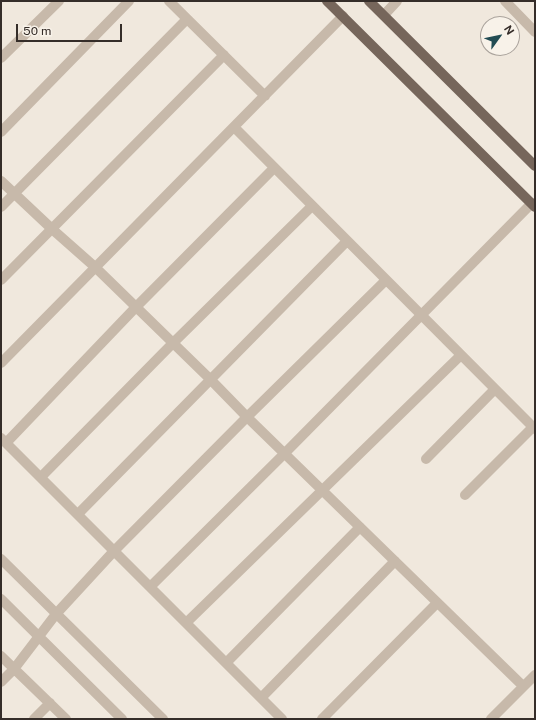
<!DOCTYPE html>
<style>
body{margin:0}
#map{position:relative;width:536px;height:720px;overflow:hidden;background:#f0e8dd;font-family:"Public Sans",sans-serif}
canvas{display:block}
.frame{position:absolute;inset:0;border:2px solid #352d29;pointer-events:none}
.north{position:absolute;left:480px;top:16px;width:40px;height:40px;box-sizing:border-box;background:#f8f2e9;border:1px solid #aaa39c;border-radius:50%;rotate:57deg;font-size:11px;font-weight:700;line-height:16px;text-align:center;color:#352d29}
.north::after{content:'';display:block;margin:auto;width:14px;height:18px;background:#224c53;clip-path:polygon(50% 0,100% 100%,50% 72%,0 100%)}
.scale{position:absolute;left:16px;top:24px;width:106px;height:18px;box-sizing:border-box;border:2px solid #352d29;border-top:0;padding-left:5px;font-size:12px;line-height:14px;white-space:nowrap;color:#352d29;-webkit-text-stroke:3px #f8f2e9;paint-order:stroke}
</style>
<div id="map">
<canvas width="536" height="720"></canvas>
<div class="frame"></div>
<div class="north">N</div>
<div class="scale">50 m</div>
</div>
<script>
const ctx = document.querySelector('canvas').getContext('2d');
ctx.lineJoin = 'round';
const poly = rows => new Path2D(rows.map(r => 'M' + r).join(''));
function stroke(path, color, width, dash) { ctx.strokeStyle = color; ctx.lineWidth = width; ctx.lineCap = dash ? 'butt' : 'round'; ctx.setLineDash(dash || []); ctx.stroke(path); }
stroke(poly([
 [169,1,265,96],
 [505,1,535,32],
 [384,15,397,1],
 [1,58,59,1],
 [234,127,535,429],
 [1,132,129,1],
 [1,181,52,229,95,267,210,379,247,417,523,686],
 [1,207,187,19],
 [1,280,224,55],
 [1,363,343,16],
 [1,438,282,719],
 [6,443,136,307,274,168],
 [426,459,495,389],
 [41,477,173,343,312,206],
 [465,495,533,427],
 [78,514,347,241],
 [1,559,163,719],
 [150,587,285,453,532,203],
 [1,599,122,719],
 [186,623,461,355],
 [1,656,66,719],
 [226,663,360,527],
 [1,682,14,669,56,614,114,551,247,417,386,280],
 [261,698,395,561],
 [34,719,50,703],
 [322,719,437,603],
 [491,719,535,675]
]), '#c7b9aa', 10);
stroke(poly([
 [327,1,535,207],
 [369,1,535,166]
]), '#76665b', 10);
</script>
